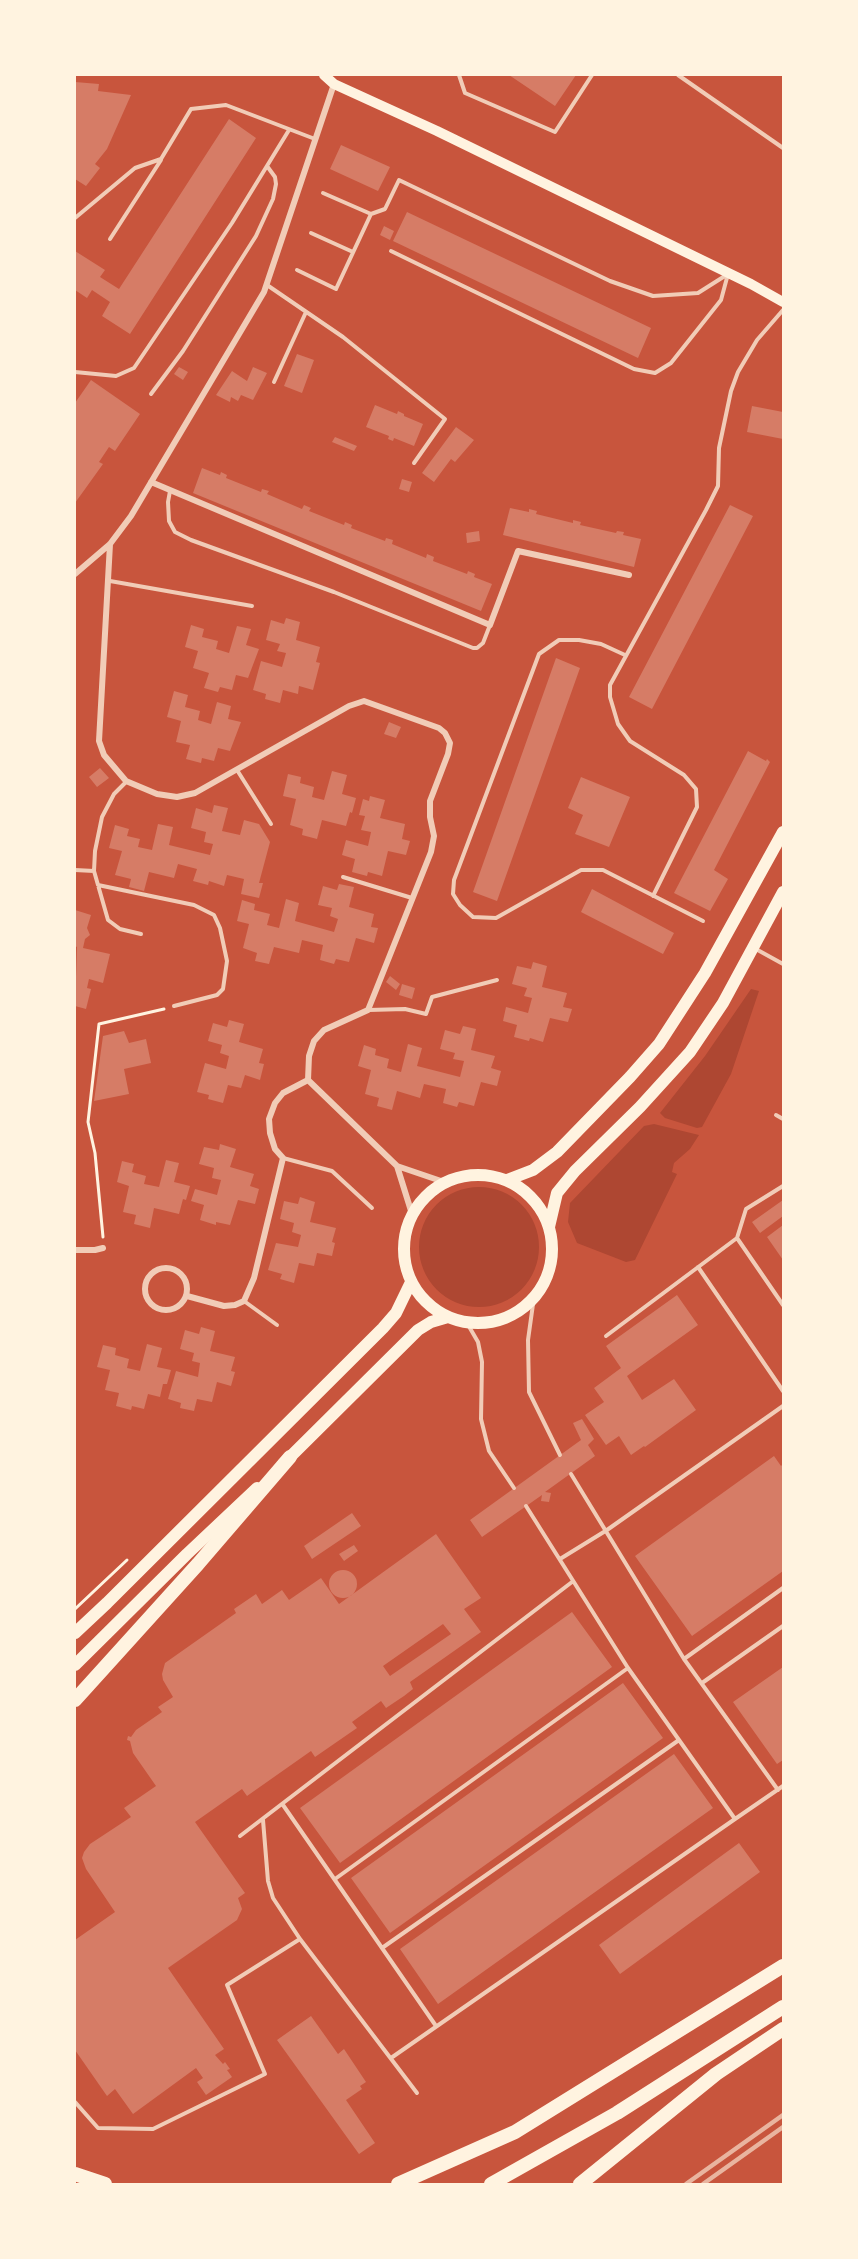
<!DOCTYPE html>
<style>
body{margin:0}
#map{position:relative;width:858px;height:2259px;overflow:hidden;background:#c8553d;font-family:"Noto Sans",sans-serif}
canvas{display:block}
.frame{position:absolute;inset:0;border:76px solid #fff3e0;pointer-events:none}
</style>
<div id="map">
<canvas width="858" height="2259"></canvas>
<div class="frame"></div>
</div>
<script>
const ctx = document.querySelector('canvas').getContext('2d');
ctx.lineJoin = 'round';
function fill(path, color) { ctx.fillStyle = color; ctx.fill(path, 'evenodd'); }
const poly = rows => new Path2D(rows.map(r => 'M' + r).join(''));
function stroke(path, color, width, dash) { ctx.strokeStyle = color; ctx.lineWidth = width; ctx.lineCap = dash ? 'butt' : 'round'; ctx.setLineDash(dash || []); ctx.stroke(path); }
fill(poly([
 [751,989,759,991,731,1074,702,1127,697,1128,665,1118,660,1113,705,1056],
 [654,1124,699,1135,690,1149,674,1163,672,1172,677,1174,635,1260,626,1262,577,1243,568,1222,570,1203,644,1126],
 '419 1247a60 60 0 1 1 120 0a60 60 0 1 1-120 0Z'
]), '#ae4732');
fill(poly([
 [509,75,576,75,555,106],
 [75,82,99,84,98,91,131,95,107,149,95,164,100,168,86,186,75,179],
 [229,119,256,138,130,334,102,316,110,302,92,290,87,298,75,290,75,251,105,270,100,277,119,289],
 [341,145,390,167,378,191,330,169],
 [407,212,651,328,638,358,393,241],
 [384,226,394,231,390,240,380,235],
 [297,354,314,360,302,393,284,386],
 [179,367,188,372,183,380,174,374],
 [253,367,267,373,253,400,241,395,238,401,231,397,230,402,216,395,232,371,247,381],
 [91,380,140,414,115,451,109,447,99,462,103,464,75,503,75,403],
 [375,405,397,414,398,411,404,414,404,416,423,424,414,446,394,438,393,441,388,439,389,436,366,427],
 [752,406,783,412,783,439,747,432],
 [456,427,474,440,455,462,451,459,434,482,422,473],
 [335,437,357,446,354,451,332,442],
 [202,468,220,475,221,472,227,475,226,478,261,492,262,489,269,491,267,494,302,509,304,505,311,508,309,511,344,525,345,522,352,525,351,528,385,541,386,538,393,540,392,544,426,558,427,554,434,557,433,561,467,574,468,571,475,574,474,577,492,584,481,611,193,493],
 [402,479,412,482,409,492,399,489],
 [730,505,753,516,652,709,629,697],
 [510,508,529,512,529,509,537,511,536,514,573,523,573,520,581,522,580,525,616,533,617,531,624,532,623,535,641,539,634,567,503,535],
 [479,531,480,541,467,543,466,533],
 [286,618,300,622,296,640,320,647,316,662,320,663,313,690,299,686,298,694,283,690,280,703,265,699,266,694,253,690,261,661,282,667,286,653,277,651,280,644,266,640,271,620,284,624],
 [191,625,204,629,202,637,218,641,216,649,229,653,237,626,251,629,246,645,259,649,248,678,236,675,232,690,220,687,218,692,204,688,209,673,193,668,198,651,185,647],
 [556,658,580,668,497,901,473,892],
 [174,691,188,695,185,707,200,711,198,720,211,724,217,702,231,706,228,719,241,722,230,751,218,748,214,761,202,758,201,763,186,759,190,745,176,742,181,721,167,717],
 [389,722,401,727,396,738,384,734],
 [748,751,766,761,767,759,770,762,714,870,728,879,710,911,674,893],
 [100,768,109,778,97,787,89,777],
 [332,771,347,775,342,794,356,798,352,813,350,812,346,826,322,820,317,839,302,835,303,829,290,825,296,799,283,796,288,774,301,777,300,783,314,787,312,797,324,800],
 [581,777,630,797,609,847,575,834,583,815,568,808],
 [370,796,385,800,380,818,405,824,402,839,410,841,406,855,388,851,382,876,368,872,367,876,352,872,355,859,342,855,346,840,368,846,371,832,361,830,365,816,359,815,363,799,369,801],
 [214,805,228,808,222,831,240,835,244,820,259,824,270,842,259,883,263,883,259,898,241,894,244,879,227,875,224,886,209,881,208,885,193,881,197,869,178,864,174,878,149,872,144,891,129,887,131,879,115,875,122,851,109,848,115,825,129,829,127,836,140,839,138,847,152,850,158,824,173,827,169,845,210,855,213,844,204,842,206,832,191,828,196,808,212,813],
 [339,884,354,887,349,907,374,914,371,927,378,928,374,943,356,938,349,962,336,959,334,964,320,960,323,945,302,940,299,953,274,947,269,964,255,961,257,953,243,948,249,924,237,921,242,900,255,904,254,910,270,914,267,925,279,928,286,899,299,903,295,921,334,932,338,919,330,916,332,908,318,905,323,886,337,890],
 [592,889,674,933,663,954,581,912],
 [75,910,91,915,87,928,90,935,85,939,83,948,110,954,103,983,89,979,87,988,91,989,86,1009,75,1006,77,947,75,946],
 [533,962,547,966,542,987,567,993,563,1007,572,1009,568,1022,550,1018,543,1042,530,1038,529,1041,514,1037,517,1025,503,1021,506,1007,528,1013,532,998,524,996,527,988,512,984,517,966,531,969],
 [390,976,400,984,396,990,386,982],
 [402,984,415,988,412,999,399,995],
 [229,1020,244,1024,239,1042,263,1049,259,1063,264,1064,260,1080,245,1075,241,1088,228,1085,223,1103,208,1099,209,1095,197,1092,205,1063,226,1069,229,1056,220,1053,222,1045,208,1041,213,1023,227,1027],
 [463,1026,476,1029,471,1050,495,1056,491,1068,501,1071,497,1086,481,1082,474,1106,459,1102,457,1107,443,1103,446,1089,424,1084,420,1098,397,1091,392,1110,377,1106,379,1098,365,1094,371,1070,358,1066,364,1045,376,1049,375,1055,389,1059,387,1068,401,1072,408,1044,422,1048,417,1066,460,1077,464,1061,453,1059,455,1053,440,1049,445,1030,460,1034],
 [124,1031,129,1043,146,1039,151,1063,124,1069,129,1094,94,1101,103,1036],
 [220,1144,236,1149,230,1167,254,1174,250,1186,259,1189,255,1204,238,1200,230,1225,216,1222,216,1225,200,1220,204,1205,191,1201,195,1189,217,1195,221,1180,212,1178,214,1168,199,1164,204,1147,219,1150],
 [166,1160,179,1163,174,1182,190,1186,186,1200,183,1199,179,1214,154,1208,150,1228,134,1224,136,1215,123,1212,129,1186,117,1182,122,1161,134,1164,132,1172,146,1176,144,1184,159,1187],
 [300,1197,315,1202,310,1222,336,1228,332,1242,335,1243,332,1256,317,1253,314,1266,299,1263,294,1283,280,1279,282,1274,268,1270,276,1243,298,1247,301,1235,292,1232,294,1223,280,1219,284,1201,298,1204],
 [783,1200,783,1216,760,1233,752,1222],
 [783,1225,783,1260,767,1237],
 [677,1295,698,1325,627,1376,642,1400,674,1379,696,1410,645,1447,644,1446,631,1455,619,1436,606,1445,585,1415,604,1402,594,1388,621,1368,606,1346],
 [201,1327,215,1331,210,1351,235,1357,231,1371,235,1372,231,1386,217,1382,212,1402,197,1399,194,1411,180,1408,181,1403,168,1399,176,1371,198,1377,200,1363,192,1361,194,1353,180,1349,185,1330,199,1334],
 [147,1344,162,1348,157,1367,171,1370,167,1384,163,1384,160,1397,148,1394,144,1409,132,1406,131,1410,116,1406,119,1393,105,1390,110,1370,97,1367,103,1345,116,1348,115,1355,129,1359,127,1368,140,1371],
 [582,1419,594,1439,588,1445,595,1456,545,1492,551,1493,549,1502,541,1501,542,1495,482,1537,470,1520,581,1440,573,1423],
 [774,1456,781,1466,783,1464,783,1571,692,1636,635,1556],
 [352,1513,361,1526,312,1559,304,1546],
 [436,1534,481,1598,464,1609,481,1632,410,1682,413,1689,404,1696,386,1708,381,1701,352,1722,357,1728,315,1757,311,1751,247,1796,242,1789,195,1822,245,1893,238,1898,242,1909,237,1920,168,1968,224,2049,215,2055,223,2064,225,2062,230,2069,227,2070,232,2077,206,2095,197,2082,203,2078,196,2068,133,2114,115,2089,107,2096,75,2050,75,1940,115,1912,86,1869,82,1858,84,1852,90,1844,131,1817,124,1808,156,1786,133,1753,130,1741,127,1740,128,1736,131,1737,136,1730,162,1712,158,1707,173,1697,163,1680,162,1674,165,1663,236,1613,234,1609,256,1594,262,1604,282,1590,289,1600,321,1578,339,1604],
 [443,1624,451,1634,390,1676,383,1666],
 [354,1545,358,1551,344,1561,339,1554],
 '329 1584a14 14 0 1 1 28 0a14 14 0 1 1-28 0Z',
 [572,1612,612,1667,340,1863,300,1808],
 [783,1667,783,1760,777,1764,733,1702],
 [623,1683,663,1738,390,1933,351,1878],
 [674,1754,713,1808,438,2004,400,1949],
 [739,1843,760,1872,620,1974,599,1945],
 [311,2016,338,2054,344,2049,366,2082,360,2086,362,2089,346,2100,375,2143,359,2154,277,2040]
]), '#d67c66');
stroke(poly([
 [103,1237,95,1153,88,1122,99,1024,164,1009],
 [75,1609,127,1560]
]), '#fff3e0', 3);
stroke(poly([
 [459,75,465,93,555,132,592,75],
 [678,75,783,148],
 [323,193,371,214,385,209,399,180,610,281,653,296,698,293,728,274],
 [75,218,135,168,161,159,191,109,226,105,315,139],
 [311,233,353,252],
 [110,239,161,160],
 [391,251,634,369,655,373,671,363,721,300,728,274],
 [297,270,336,289,371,214],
 [267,285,343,337,445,419,414,463],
 [75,372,116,376,134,368,232,223,289,130],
 [274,382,306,312],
 [151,394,183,351,256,236,273,199,276,184,275,177,267,166],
 [170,491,168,502,169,521,175,532,191,540,334,592,473,648,477,648,483,643,490,625],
 [110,581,252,606],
 [625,655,601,644,579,640,559,640,539,654,454,880,453,894,460,905,473,917,496,918,581,870,603,870,703,921],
 [237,770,271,824],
 [126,782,114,794,102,817,95,851,94,871,108,920,120,929,141,934],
 [75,870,94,871],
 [343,877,412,898],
 [98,885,194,905,214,915,220,928,227,961,223,989,217,995,174,1006],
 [653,896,697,807,696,789,684,775,630,741,618,724,610,697,610,685,706,510,718,486,719,448,731,391,738,372,757,340,783,310],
 [754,948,783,964],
 [369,1010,405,1009,426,1014,432,997,497,980],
 [776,1115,783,1119],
 [283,1158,332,1171,372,1208],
 [737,1238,783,1305],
 [698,1267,783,1391],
 [534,1297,528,1340,529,1392,560,1455],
 [244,1301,277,1325],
 [467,1323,478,1342,482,1362,481,1419,489,1451,514,1488],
 [606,1336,737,1238,746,1209,783,1186],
 [571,1474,684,1659,783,1588],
 [560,1559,607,1530,783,1406],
 [684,1659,778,1790],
 [702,1683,783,1626],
 [283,1805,436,2026],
 [735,1819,783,1786],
 [263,1820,268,1881,273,1898,300,1939,417,2093],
 [240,1836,572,1582],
 [335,1879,628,1668],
 [382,1948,679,1740],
 [391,2058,735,1819,628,1668,526,1506],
 [75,2102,98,2128,153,2129,265,2074,227,1985,300,1939]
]), '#f1ccb7', 4);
stroke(poly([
 [151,482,490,625,518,551,629,575],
 [110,544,99,741,104,755,126,781,157,794,177,797,195,793,349,706,364,701,439,728,445,733,450,743,448,754,430,801,430,817,434,836,431,852,380,980,368,1010,324,1030,314,1041,309,1056,308,1080,397,1166,444,1182],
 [75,574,110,544,131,516,264,292,334,84],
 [397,1166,412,1214],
 [75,1250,95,1250,103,1248],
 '145 1289a21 21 0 1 1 42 0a21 21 0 1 1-42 0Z',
 [187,1296,224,1306,235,1305,244,1301,254,1278,283,1158,275,1149,270,1133,269,1119,275,1103,283,1093,308,1080]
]), '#f1ccb7', 6);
stroke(poly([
 [324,75,334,84,437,131,751,284,783,302]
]), '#fff3e0', 10);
stroke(poly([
 '404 1249a74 74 0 1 1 148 0a74 74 0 1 1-148 0Z',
 [507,1180,533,1170,557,1152,630,1077,659,1044,705,973,783,832],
 [549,1227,557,1193,575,1171,640,1107,690,1052,723,1003,783,892],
 [283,1464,418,1330,431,1322,448,1317],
 [75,1633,107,1603,383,1328,396,1313,411,1282],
 [75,1665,187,1554,257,1488]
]), '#fff3e0', 12);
stroke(poly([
 [75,1700,198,1564,290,1457],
 [75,2174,105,2184],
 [398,2184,515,2132,783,1966],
 [491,2184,617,2113,783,2007],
 [580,2184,716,2074,783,2029]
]), '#fff3e0', 14);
stroke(poly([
 [686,2184,783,2115],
 [703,2184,783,2127]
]), '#e9b49f', 4.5);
</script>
